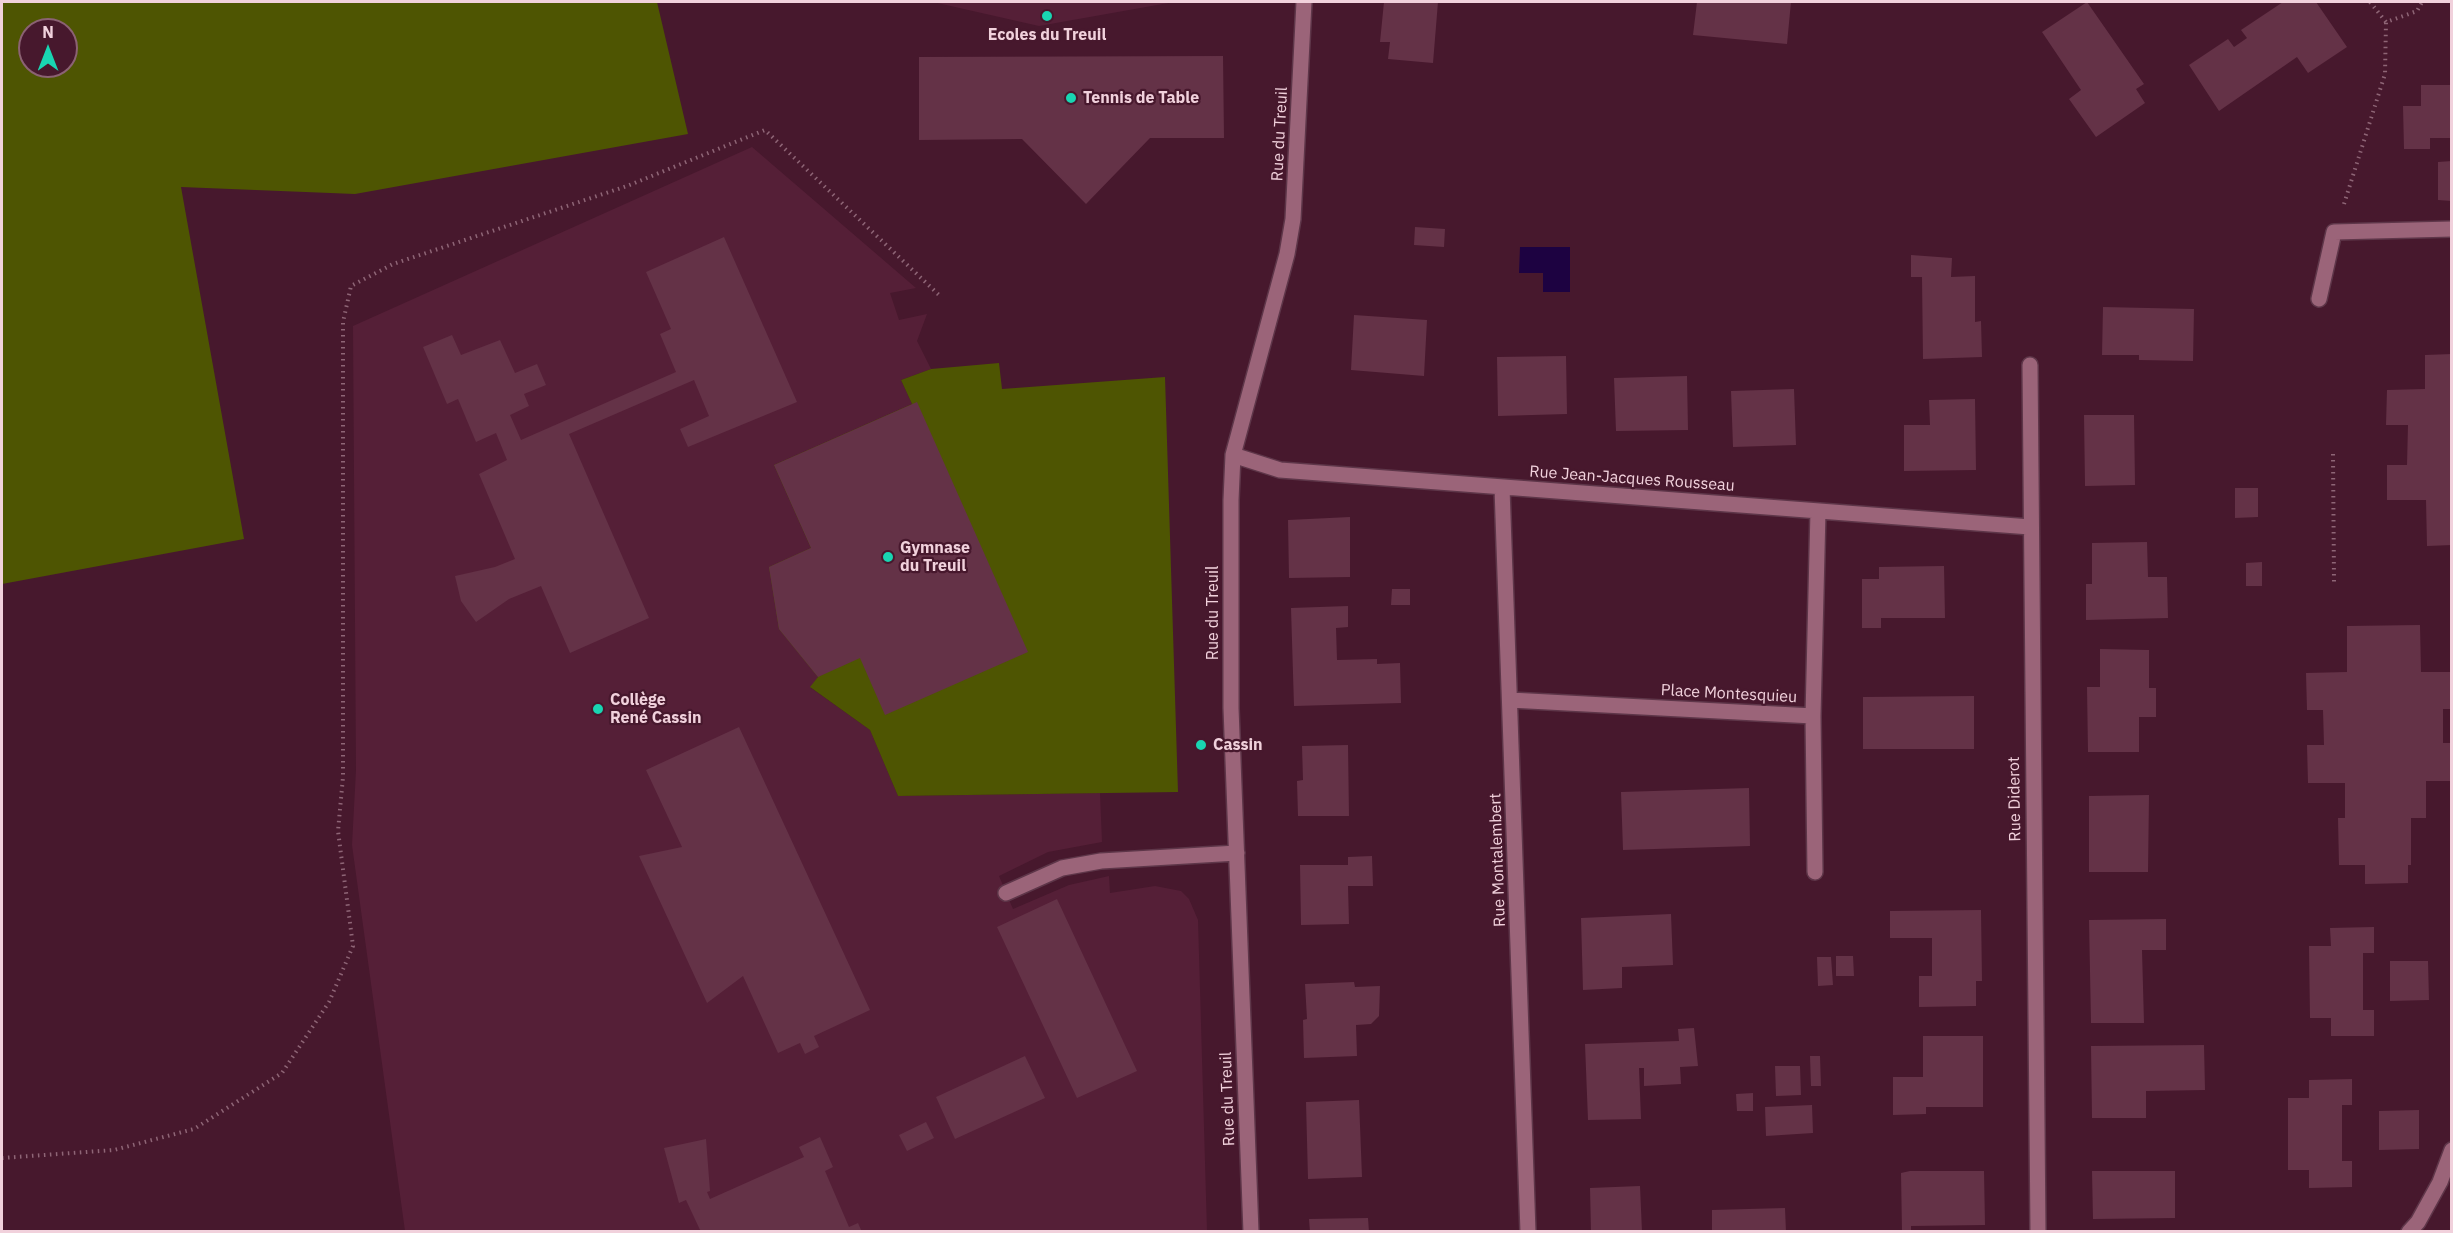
<!DOCTYPE html>
<meta charset="utf-8">
<style>
body{margin:0}
#map{position:relative;width:2453px;height:1233px;overflow:hidden;background:#47182d;font-family:"IBM Plex Sans",sans-serif}
canvas{display:block}
.frame{position:absolute;inset:0;border:3px solid #f1d1dc;pointer-events:none}
.north{position:absolute;left:18px;top:18px;width:60px;height:60px;box-sizing:border-box;background:#47182d;border:2px solid #8b6273;border-radius:50%;rotate:0deg;font-size:16px;font-weight:700;line-height:24px;text-align:center;color:#f1d1dc}
.north::after{content:'';display:block;margin:auto;width:21px;height:27px;background:#19d5b2;clip-path:polygon(50% 0,100% 100%,50% 72%,0 100%)}
</style>
<div id="map">
<canvas width="2453" height="1233"></canvas>
<div class="frame"></div>
<div class="north">N</div>
</div>
<script>
const ctx = document.querySelector('canvas').getContext('2d');
ctx.lineJoin = 'round';
function fill(path, color) { ctx.fillStyle = color; ctx.fill(path, 'evenodd'); }
const poly = rows => new Path2D(rows.map(r => 'M' + r).join(''));
function stroke(path, color, width, dash) { ctx.strokeStyle = color; ctx.lineWidth = width; ctx.lineCap = dash ? 'butt' : 'round'; ctx.setLineDash(dash || []); ctx.stroke(path); }
function label(font, color, halo, rows, align = 'center') {
  ctx.font = font + ' "IBM Plex Sans",sans-serif'; ctx.lineWidth = 4.5; ctx.setLineDash([]); ctx.textBaseline = 'middle'; ctx.strokeStyle = halo; ctx.fillStyle = color; for (const [text, x, y, turn = 0] of rows) {
    ctx.save(); ctx.translate(x, y); ctx.rotate((+turn || 0) * Math.PI / 180); ctx.textAlign = isNaN(turn) ? turn : align; if (halo) ctx.strokeText(text, 0, 0); ctx.fillText(text, 0, 0); ctx.restore();
  }
}
fill(poly([
 [933,2,1174,2,1039,26],
 [752,147,916,288,890,293,899,320,927,314,917,341,931,369,901,380,912,404,774,465,811,548,818,677,811,688,870,730,898,796,1100,793,1102,842,1048,852,999,876,1013,909,1069,885,1109,876,1110,893,1155,886,1181,891,1189,899,1198,920,1207,1231,405,1231,352,845,356,770,353,326]
]), '#551f37');
fill(poly([
 [2,2,657,2,688,134,355,194,181,187,244,539,2,584],
 [30,30,66,30,66,66,30,66],
 [999,363,1002,389,1165,377,1178,792,898,796,870,730,810,687,818,677,779,629,769,567,811,548,774,465,912,404,901,380,931,369]
]), '#4e5502');
fill(poly([
 [1520,247,1570,247,1570,292,1543,292,1543,273,1519,273]
]), '#1d0241');
fill(poly([
 [1384,2,1438,2,1433,63,1388,59,1390,42,1380,42],
 [1697,2,1791,2,1787,44,1693,35],
 [2087,2,2144,84,2136,89,2145,103,2096,137,2069,99,2081,90,2042,32],
 [2283,2,2316,2,2347,47,2308,73,2297,57,2219,111,2189,65,2228,39,2234,47,2247,38,2241,30],
 [1223,56,1224,138,1150,138,1086,204,1022,139,919,140,919,57],
 [2421,85,2452,85,2452,138,2430,138,2430,149,2404,149,2403,106,2421,106],
 [2452,161,2452,201,2438,200,2438,162],
 [1415,227,1445,229,1444,247,1414,245],
 [724,237,797,402,688,447,680,429,709,416,694,380,569,434,649,618,570,653,541,586,509,599,476,622,461,601,455,576,495,567,515,559,479,474,507,460,496,433,476,442,458,399,447,404,423,347,452,335,461,355,500,340,515,373,537,364,546,385,524,394,529,406,510,415,521,440,676,372,660,334,671,329,646,272],
 [1911,255,1952,258,1951,277,1975,276,1975,322,1981,321,1982,357,1923,359,1922,277,1911,277],
 [2103,307,2194,309,2193,361,2139,360,2139,355,2102,355],
 [1354,315,1427,320,1424,376,1351,370],
 [2452,354,2452,545,2427,546,2426,500,2387,500,2387,465,2407,465,2408,425,2386,425,2387,390,2425,389,2425,355],
 [1566,356,1567,414,1498,416,1497,357],
 [1687,376,1688,430,1616,431,1614,378],
 [1794,389,1796,445,1733,447,1731,391],
 [1975,399,1976,470,1904,471,1904,425,1930,425,1929,400],
 [917,402,1028,652,885,715,860,658,818,677,779,629,769,567,811,548,774,465],
 [2084,415,2134,415,2135,485,2085,486],
 [2235,488,2258,488,2258,517,2235,518],
 [1350,517,1350,577,1289,578,1288,520],
 [2147,542,2148,577,2167,577,2168,618,2086,620,2086,584,2092,584,2092,543],
 [2262,562,2262,586,2246,586,2246,563],
 [1944,566,1945,618,1881,618,1881,628,1862,628,1862,579,1879,579,1879,567],
 [1392,589,1410,589,1410,605,1391,605],
 [1348,606,1348,627,1336,628,1337,660,1377,659,1377,664,1400,663,1401,703,1294,706,1291,608],
 [2420,625,2421,672,2452,672,2452,709,2443,709,2443,743,2452,743,2452,781,2426,781,2426,818,2411,818,2411,865,2408,865,2408,883,2365,884,2365,865,2339,865,2338,818,2345,818,2345,783,2308,783,2307,745,2324,745,2323,710,2307,710,2306,673,2347,672,2347,626],
 [2100,649,2149,650,2149,688,2156,688,2156,717,2139,717,2139,752,2088,752,2087,687,2100,687],
 [1974,696,1974,749,1863,749,1863,697],
 [739,727,870,1010,814,1036,819,1047,805,1054,800,1043,778,1053,743,976,707,1003,639,856,682,847,646,770],
 [1348,745,1349,816,1298,816,1297,781,1303,780,1302,746],
 [1749,788,1750,846,1623,850,1621,792],
 [2149,795,2148,872,2089,872,2089,796],
 [1372,856,1373,886,1348,886,1349,924,1301,925,1300,865,1348,865,1348,857],
 [1057,899,1137,1071,1077,1098,997,927],
 [1981,910,1982,981,1976,981,1976,1006,1919,1007,1919,976,1932,976,1932,938,1890,938,1890,911],
 [1671,914,1673,965,1622,967,1622,988,1583,990,1581,918],
 [2166,919,2166,950,2142,950,2144,1023,2091,1023,2089,920],
 [2374,927,2374,953,2363,953,2363,1010,2374,1010,2374,1036,2331,1036,2331,1018,2310,1018,2309,946,2331,946,2330,928],
 [1836,956,1853,956,1854,976,1836,976],
 [1817,957,1831,957,1833,985,1818,986],
 [2390,961,2428,961,2429,1000,2390,1001],
 [1354,982,1355,987,1380,986,1379,1016,1371,1024,1356,1025,1357,1056,1304,1058,1303,1020,1307,1019,1305,984],
 [1694,1028,1698,1066,1680,1067,1681,1084,1644,1086,1644,1068,1639,1068,1641,1119,1588,1120,1585,1044,1679,1041,1678,1029],
 [1923,1036,1983,1036,1983,1107,1926,1107,1926,1114,1893,1115,1893,1077,1923,1077],
 [2204,1045,2205,1090,2146,1091,2146,1118,2092,1118,2091,1046],
 [1025,1056,1045,1098,955,1139,936,1097],
 [1810,1056,1820,1056,1821,1086,1811,1086],
 [1775,1066,1800,1066,1801,1095,1776,1096],
 [2352,1079,2352,1105,2342,1105,2342,1161,2352,1161,2352,1187,2309,1188,2309,1170,2288,1170,2288,1098,2309,1098,2309,1080],
 [1753,1093,1753,1111,1737,1111,1736,1094],
 [1359,1100,1362,1177,1308,1179,1306,1102],
 [1812,1105,1813,1133,1766,1136,1765,1107],
 [2419,1110,2419,1149,2379,1150,2379,1111],
 [926,1122,934,1138,907,1151,899,1135],
 [820,1137,833,1167,825,1171,849,1227,858,1223,862,1232,701,1232,686,1200,679,1203,664,1148,706,1139,710,1191,707,1192,710,1199,804,1157,799,1147],
 [1910,1171,1984,1171,1985,1225,1911,1226,1911,1232,1902,1232,1901,1173],
 [2092,1171,2175,1171,2175,1218,2093,1219],
 [1640,1186,1642,1232,1591,1232,1590,1188],
 [1785,1208,1786,1232,1712,1232,1712,1210],
 [1368,1218,1369,1232,1310,1232,1309,1219]
]), '#643247');
const minor = poly([
 [2319,299,2334,232,2452,229],
 [2030,365,2038,1232],
 [1233,455,1280,470,2030,527],
 [1502,488,1528,1232],
 [1510,700,1813,716,1818,511],
 [1813,716,1815,872],
 [1006,893,1062,868,1101,861,1237,853],
 [1251,1232,1231,708,1231,500,1233,455,1287,254,1293,219,1304,2],
 [2409,1232,2418,1222,2440,1182,2452,1150]
]);
stroke(minor, '#5e3649', 18);
stroke(poly([
 [2370,2,2386,22,2417,11,2422,2],
 [2344,204,2385,74,2386,22],
 [2333,454,2334,582],
 [2,1158,114,1150,194,1129,282,1073,329,1002,353,946,338,831,343,777,343,322,351,286,393,264,627,186,765,130,939,295]
]), '#8e6576', 4, [1.5, 4.5]);
stroke(minor, '#9b6479', 15);
for (const [x, y, r, color] of [
 [1047,16,6,"#19d5b2"],
 [1071,98,6,"#19d5b2"],
 [888,557,6,"#19d5b2"],
 [598,709,6,"#19d5b2"],
 [1201,745,6,"#19d5b2"]
]) { const dot = new Path2D(); dot.arc(x, y, r, 0, 2 * Math.PI); ctx.fillStyle = color; ctx.fill(dot); stroke(dot, '#47182d', 2); }
label('bold 16px', '#f1d1dc', '#47182d', [
 ["Ecoles du Treuil",1047,35,"center"],
 ["Tennis de Table",1083,98],
 ["Gymnase",900,548],
 ["du Treuil",900,566],
 ["Collège",610,700],
 ["René Cassin",610,718],
 ["Cassin",1213,745]
], 'left');
label('16px', '#f1d1dc', '#47182d', [
 ["Rue du Treuil",1280,134,-87],
 ["Rue Jean-Jacques Rousseau",1632,479,4],
 ["Rue du Treuil",1213,613,-90],
 ["Place Montesquieu",1729,694,3],
 ["Rue Diderot",2015,799,-91],
 ["Rue Montalembert",1498,860,-92],
 ["Rue du Treuil",1228,1099,-92]
]);
</script>
